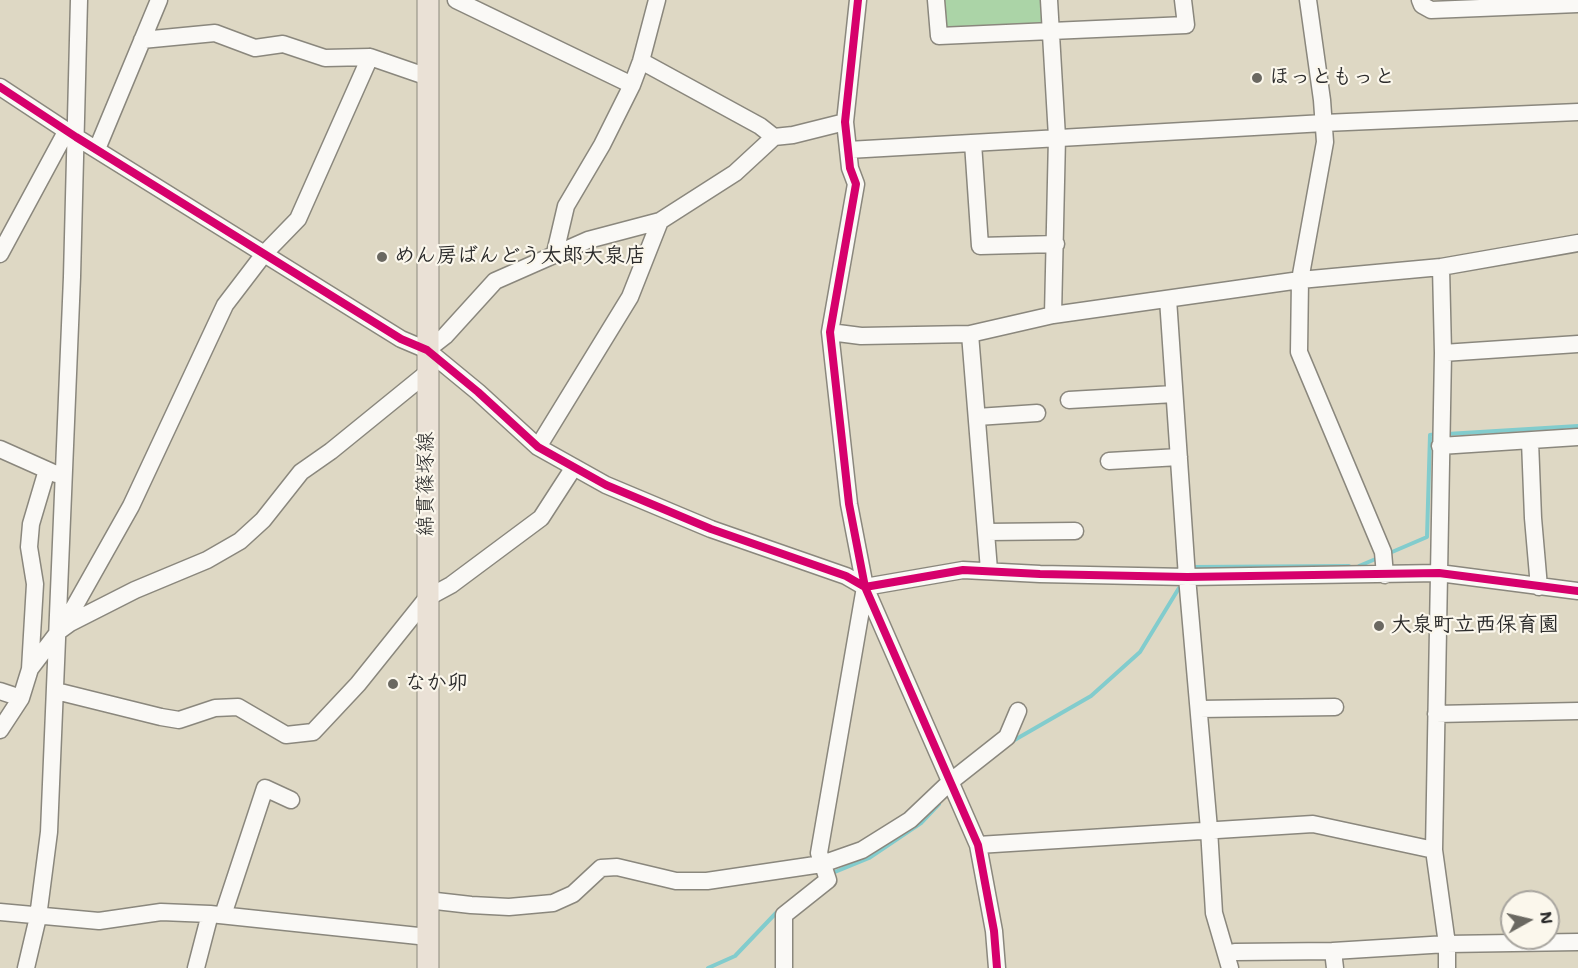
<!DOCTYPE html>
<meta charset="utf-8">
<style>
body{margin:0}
#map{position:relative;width:1578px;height:968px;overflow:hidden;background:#ded8c4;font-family:"Shantell Sans",sans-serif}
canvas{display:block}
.north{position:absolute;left:1500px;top:890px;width:60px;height:60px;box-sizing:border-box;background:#fbf7ec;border:2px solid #a8a59f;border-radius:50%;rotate:82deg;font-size:16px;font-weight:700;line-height:24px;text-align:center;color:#2b2b2b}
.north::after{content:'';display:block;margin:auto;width:21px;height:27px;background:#6a6861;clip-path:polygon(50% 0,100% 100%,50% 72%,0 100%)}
</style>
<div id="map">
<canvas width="1578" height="968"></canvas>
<div class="north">N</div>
</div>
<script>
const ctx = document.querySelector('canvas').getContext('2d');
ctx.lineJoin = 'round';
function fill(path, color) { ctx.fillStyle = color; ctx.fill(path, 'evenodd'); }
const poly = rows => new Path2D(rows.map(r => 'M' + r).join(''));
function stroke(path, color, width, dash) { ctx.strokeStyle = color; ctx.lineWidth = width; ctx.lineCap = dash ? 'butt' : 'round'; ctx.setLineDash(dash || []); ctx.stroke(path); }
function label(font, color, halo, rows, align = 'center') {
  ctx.font = font + ' "Shantell Sans","Klee One",sans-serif'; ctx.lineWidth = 4.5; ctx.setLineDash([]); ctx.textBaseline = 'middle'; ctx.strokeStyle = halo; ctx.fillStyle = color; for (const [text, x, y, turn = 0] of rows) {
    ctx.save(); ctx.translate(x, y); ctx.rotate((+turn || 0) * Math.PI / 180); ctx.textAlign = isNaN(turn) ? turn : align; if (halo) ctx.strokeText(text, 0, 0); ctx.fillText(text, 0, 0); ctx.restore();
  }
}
fill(poly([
 [939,0,1043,0,1045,25,941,28]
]), '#abd4a7');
stroke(poly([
 [1447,434,1578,426],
 [1392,552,1427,537,1430,435,1437,434],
 [1359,566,1378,558],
 [1191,567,1349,566],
 [1011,742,1091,696,1140,652,1179,588],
 [830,874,869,858,921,823,939,804],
 [708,968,735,956,776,913,780,912]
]), '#82cccd', 4);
const minor = poly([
 [456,0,632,85],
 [858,0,845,122,850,168,856,184,830,332,849,504,865,587,978,845,994,931,997,968],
 [936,0,939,36,1186,25,1183,0],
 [1049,0,1057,137,1053,315],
 [1308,0,1322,100,1325,142,1300,280,1299,352,1383,552,1385,575],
 [1420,0,1422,5,1431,10,1578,4],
 [142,40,215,33,255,48,283,44,325,58,370,57,428,77],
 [641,61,760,126,774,137],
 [0,87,76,137,401,339,427,350,478,392,538,447,606,485,711,529,846,576,865,587,963,570,1040,574,1187,577,1439,573,1578,591],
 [973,143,980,246,1056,244],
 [97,149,159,0],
 [848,150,1324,123,1578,112],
 [555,253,566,206,602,145,632,85,641,61,657,0],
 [0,254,67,130],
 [1441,267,1443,353,1434,850,1447,944,1447,968],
 [1168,299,1187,577,1209,829,1214,913,1230,968],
 [830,332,861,336,970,334,1053,315,1300,280,1441,267,1578,243],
 [970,334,989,570],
 [427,350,445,336,495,281,588,240,660,221,735,173,774,137,793,135,845,122],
 [1443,353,1578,344],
 [1069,400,1174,394],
 [977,417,1037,413],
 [1530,441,1533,518,1539,587],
 [1440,446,1578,437],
 [538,447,630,297,660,221],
 [0,449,56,474],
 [1109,461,1179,457],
 [987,532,1075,531],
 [70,623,73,609,131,506,225,305,264,254,298,219,370,57],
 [30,669,59,631,70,623,135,590,207,560,240,541,263,520,301,472,331,451,427,373],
 [0,691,21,698],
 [56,691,161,717,179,720,215,708,238,707,286,735,313,732,358,684,427,598,451,585,541,518,574,467],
 [1199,709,1335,707],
 [1436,714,1578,711],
 [0,730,21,698,30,669,35,584,29,547,31,524,47,470],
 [978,845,1313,824,1434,850],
 [427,900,471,905,509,907,553,903,573,894,601,868,617,867,676,881,707,881,822,864,862,850,910,820,950,782,1007,737,1018,711],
 [0,912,99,921,161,912,210,914,428,937],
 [223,915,265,788,291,800],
 [1333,951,1335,968],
 [1227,954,1235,952,1333,951,1447,944,1578,942],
 [26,968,38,917,49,832,72,277,79,0],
 [196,968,210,914],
 [784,968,784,915,828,880,819,853,865,587]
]);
const major = poly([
 [428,0,428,968]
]);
stroke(minor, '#8a877d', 19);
stroke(major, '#8a877d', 23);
stroke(minor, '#faf9f6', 16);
stroke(major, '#eae1d6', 21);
stroke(poly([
 [858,0,845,122,850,168,856,184,830,332,849,504,865,587,978,845,994,931,997,968],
 [0,87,76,137,401,339,427,350,478,392,538,447,606,485,711,529,846,576,865,587,963,570,1040,574,1187,577,1439,573,1578,591]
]), '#d6006c', 8);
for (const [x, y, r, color] of [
 [1257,78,6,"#6a6861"],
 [382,257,6,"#6a6861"],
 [1379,626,6,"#6a6861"],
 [393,684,6,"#6a6861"]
]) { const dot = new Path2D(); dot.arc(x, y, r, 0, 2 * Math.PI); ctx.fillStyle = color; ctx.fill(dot); stroke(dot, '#fbf7ec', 2); }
label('bold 21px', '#2b2b2b', '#fbf7ec', [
 ["ほっともっと",1269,78],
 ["めん房ばんどう太郎大泉店",394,257],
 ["大泉町立西保育園",1391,626],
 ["なか卯",405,684]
], 'left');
label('21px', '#2b2b2b', '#fbf7ec', [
 ["綿貫篠塚線",427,484,-90]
]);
</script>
